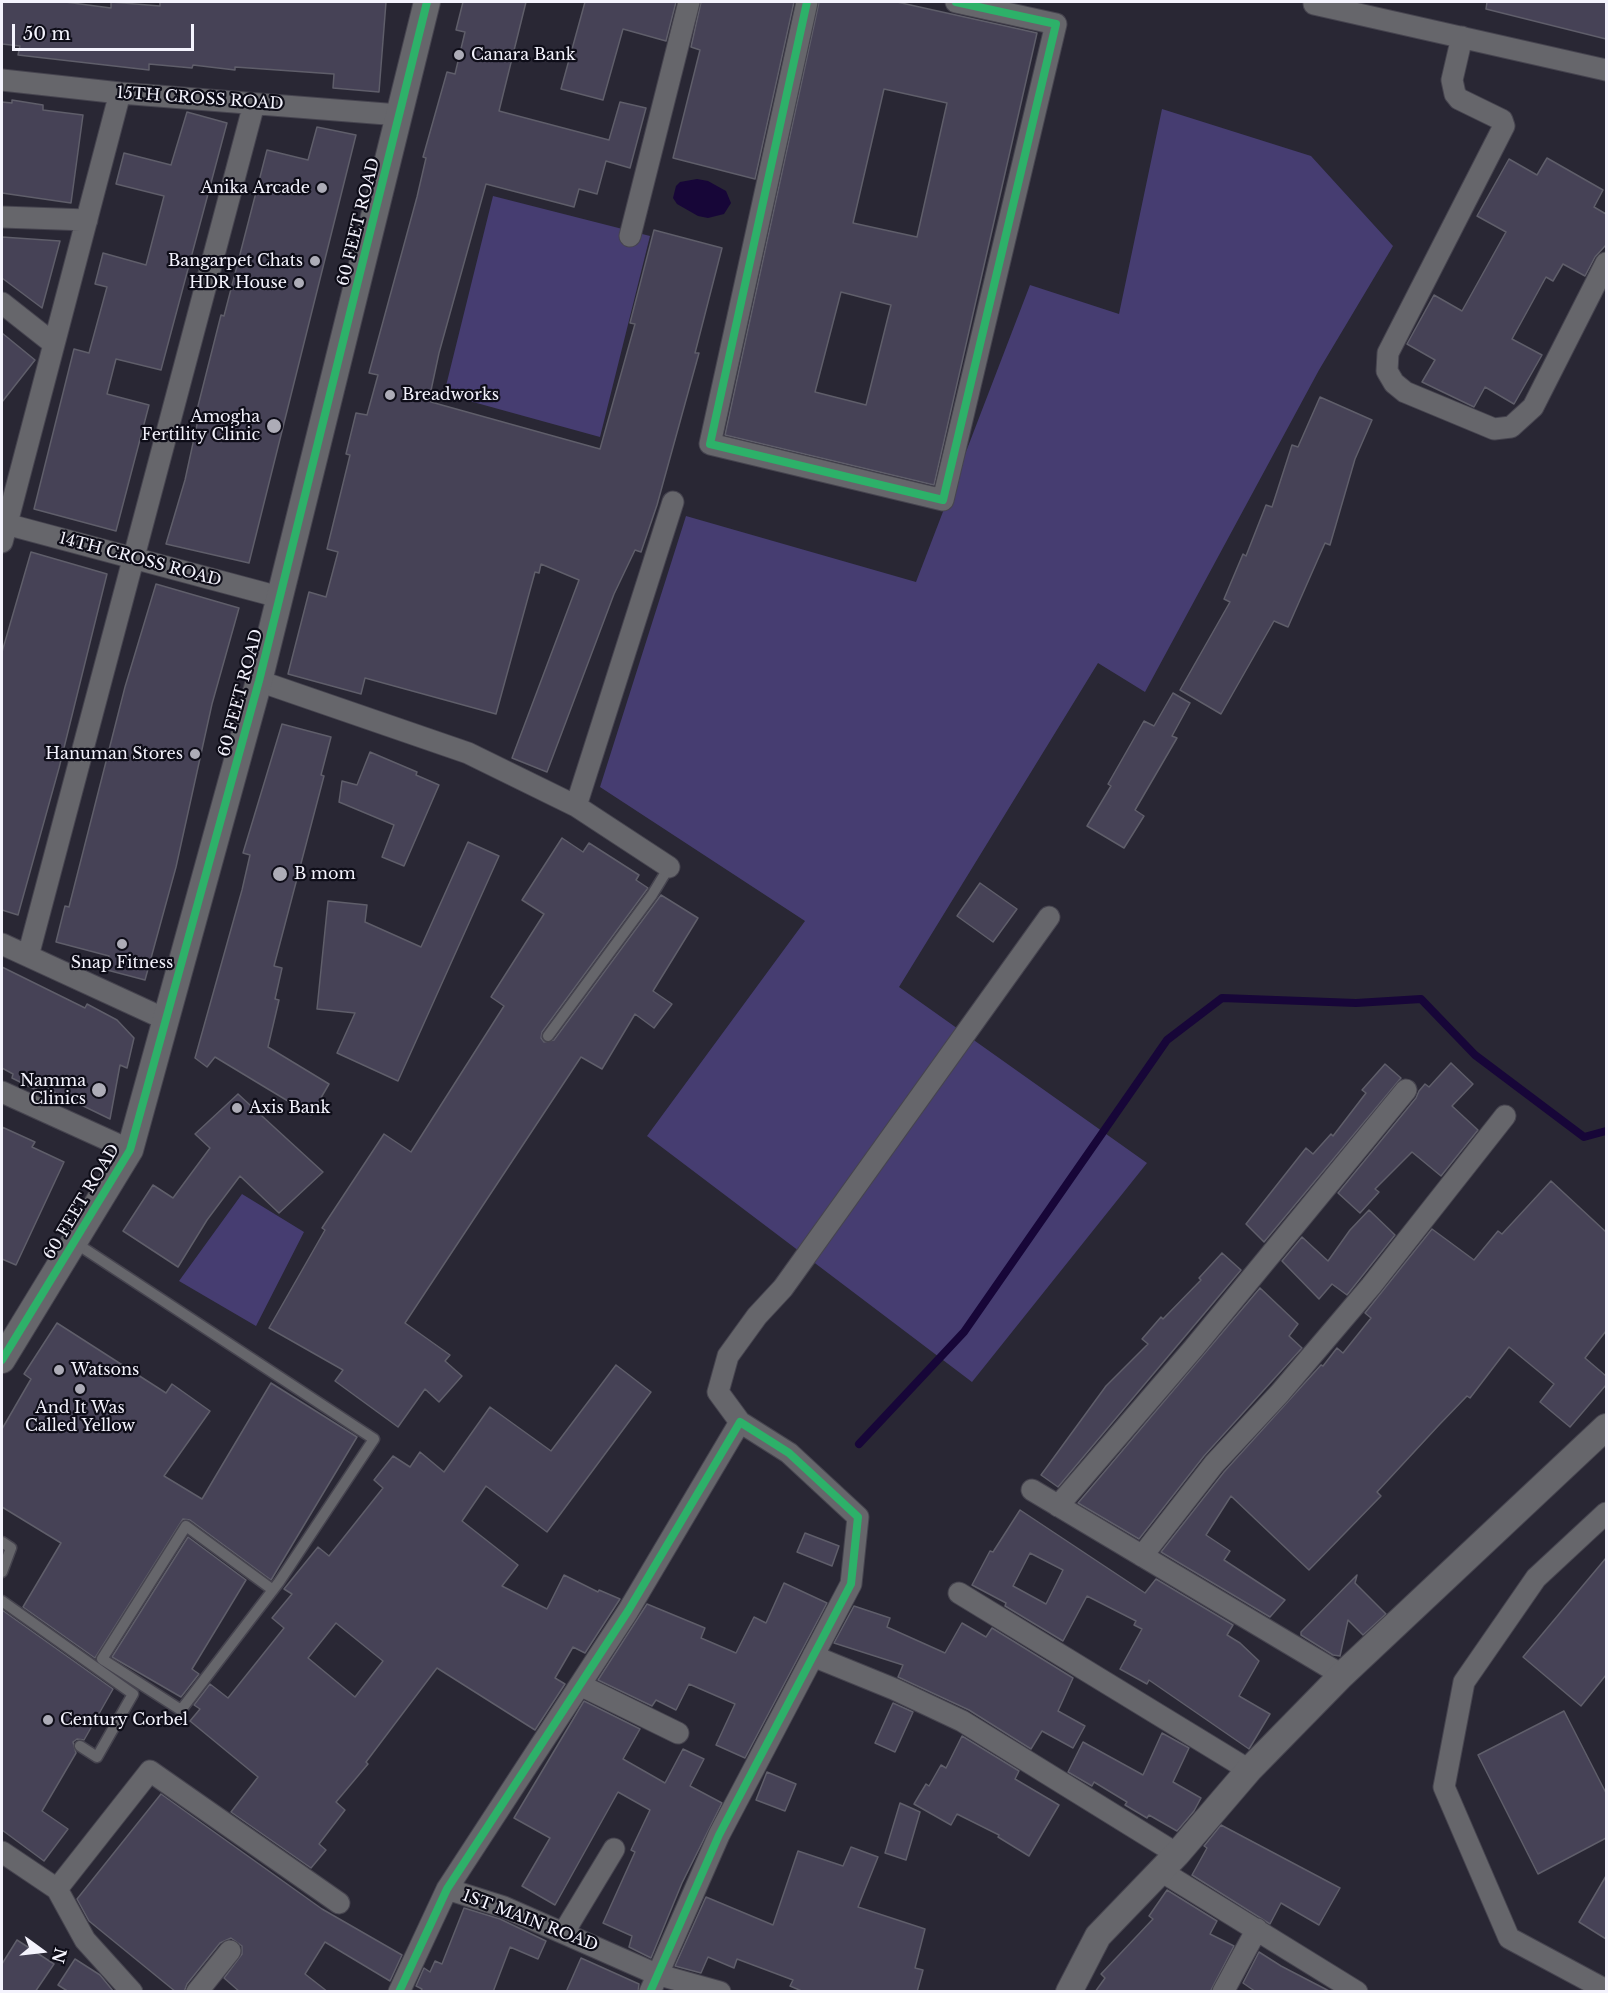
<!DOCTYPE html>
<style>
body{margin:0}
#map{position:relative;width:1608px;height:1993px;overflow:hidden;background:#292734;font-family:"Libre Baskerville",serif}
canvas{display:block}
.frame{position:absolute;inset:0;border:3px solid #f4f3fd;pointer-events:none}
.north{position:absolute;left:12px;top:1921px;width:60px;height:60px;-webkit-text-stroke:4px #0e0d18;paint-order:stroke;rotate:105deg;font-size:16px;font-weight:700;line-height:24px;text-align:center;color:#f4f3fd}
.north::after{content:'';display:block;margin:auto;width:21px;height:27px;background:#f4f3fd;clip-path:polygon(50% 0,100% 100%,50% 72%,0 100%)}
.scale{position:absolute;left:12px;top:24px;width:182px;height:27px;box-sizing:border-box;border:3px solid #f4f3fd;border-top:0;padding-left:8px;font-size:18px;line-height:21px;white-space:nowrap;color:#f4f3fd;-webkit-text-stroke:4px #0e0d18;paint-order:stroke}
</style>
<div id="map">
<canvas width="1608" height="1993"></canvas>
<div class="frame"></div>
<div class="north">N</div>
<div class="scale">50 m</div>
</div>
<script>
const ctx = document.querySelector('canvas').getContext('2d');
ctx.lineJoin = 'round';
function fill(path, color) { ctx.fillStyle = color; ctx.fill(path, 'evenodd'); }
const poly = rows => new Path2D(rows.map(r => 'M' + r).join(''));
function stroke(path, color, width, dash) { ctx.strokeStyle = color; ctx.lineWidth = width; ctx.lineCap = dash ? 'butt' : 'round'; ctx.setLineDash(dash || []); ctx.stroke(path); }
function label(font, color, halo, rows, align = 'center') {
  ctx.font = font + ' "Libre Baskerville",serif'; ctx.lineWidth = 4.5; ctx.setLineDash([]); ctx.textBaseline = 'middle'; ctx.strokeStyle = halo; ctx.fillStyle = color; for (const [text, x, y, turn = 0] of rows) {
    ctx.save(); ctx.translate(x, y); ctx.rotate((+turn || 0) * Math.PI / 180); ctx.textAlign = isNaN(turn) ? turn : align; if (halo) ctx.strokeText(text, 0, 0); ctx.fillText(text, 0, 0); ctx.restore();
  }
}
fill(poly([
 [1162,109,1311,156,1393,246,1319,370,1145,692,1098,663,899,987,1147,1163,972,1382,647,1136,805,921,600,787,686,516,916,582,1030,285,1119,314],
 [493,196,650,236,600,437,444,394],
 [242,1194,304,1232,256,1326,179,1281]
]), '#463d71');
fill(poly([
 [697,179,708,181,726,191,731,203,724,214,708,218,698,216,677,204,673,198,676,186,680,182]
]), '#170638');
stroke(poly([
 [859,1444,964,1332,1167,1040,1222,998,1356,1003,1421,999,1475,1055,1584,1137,1606,1131]
]), '#170638', 8);
const building = poly([
 [2,2,65,2,111,8,111,2,160,6,160,2,386,2,379,92,333,88,334,74,235,67,235,70,193,65,192,68,149,64,149,70,18,55,20,46,2,44,2,2],
 [463,2,526,2,499,111,609,140,620,102,646,108,630,168,606,161,597,194,579,189,574,207,486,184,439,353,430,395,433,395,431,402,600,449,635,324,630,323,654,230,722,248,695,353,699,353,657,505,641,552,635,550,614,594,547,772,512,758,579,580,541,564,539,573,535,572,496,714,365,678,361,694,288,674,309,592,326,597,338,552,327,549,350,455,346,454,356,413,367,415,378,375,369,373,417,197,426,158,423,157,447,72,455,74,465,32,456,30,463,2],
 [585,2,676,2,666,41,623,29,603,100,561,89,585,2],
 [701,2,794,2,755,179,673,158,700,50,691,47,701,2],
 [819,2,897,2,1037,33,934,485,725,435,819,2],
 [884,89,947,103,917,237,853,223,884,89],
 [841,292,891,305,866,405,815,392,841,292],
 [1487,2,1606,2,1606,39,1486,9,1487,2],
 [12,100,43,105,43,110,83,115,71,203,2,193,2,102,12,103,12,100],
 [187,112,227,123,161,370,116,359,107,394,149,405,116,531,34,509,74,349,89,353,107,287,95,284,103,253,146,265,164,196,116,184,124,153,171,165,187,112],
 [317,127,356,135,249,563,166,544,185,480,200,411,197,410,221,315,224,316,267,150,308,160,317,127],
 [1547,158,1603,190,1594,207,1606,214,1606,245,1595,257,1585,276,1563,264,1553,281,1546,277,1512,339,1542,355,1514,404,1485,387,1474,407,1422,382,1435,360,1407,344,1434,295,1462,311,1506,232,1477,216,1509,159,1537,175,1547,158],
 [2,237,60,241,42,308,2,278,2,237],
 [2,333,35,360,2,402,2,333],
 [1320,397,1372,420,1355,459,1330,545,1325,543,1288,627,1274,621,1221,714,1180,690,1230,602,1224,599,1243,554,1246,556,1266,505,1272,507,1292,445,1298,447,1320,397],
 [31,552,107,574,59,768,18,915,2,910,2,652,31,552],
 [156,584,239,608,212,704,176,867,145,980,107,970,109,956,56,942,65,906,69,907,125,687,156,584],
 [1173,693,1190,703,1172,736,1177,738,1135,810,1144,816,1124,848,1087,826,1111,786,1108,784,1144,721,1154,726,1173,693],
 [282,724,331,737,321,775,324,776,274,966,282,968,275,999,279,1000,268,1047,329,1084,311,1115,215,1057,207,1067,195,1058,242,890,250,855,243,853,282,724],
 [370,752,417,772,416,775,439,785,404,866,382,857,394,825,339,802,342,781,357,785,370,752],
 [562,838,583,852,589,843,639,875,636,880,648,888,542,1032,541,1038,544,1042,554,1040,661,895,698,918,653,991,672,1004,654,1028,635,1014,602,1069,581,1057,405,1323,450,1355,445,1361,462,1376,439,1402,425,1389,398,1427,335,1381,343,1370,269,1328,325,1230,322,1228,384,1134,411,1152,504,1006,491,997,544,914,522,900,562,838],
 [468,842,499,856,398,1081,337,1053,355,1013,317,1009,328,901,367,905,365,922,421,947,468,842],
 [980,883,1017,909,993,942,957,916,980,883],
 [2,967,85,1008,87,1004,117,1020,134,1038,127,1068,120,1065,110,1119,38,1084,36,1090,12,1078,13,1074,2,1068,2,967],
 [1451,1063,1473,1084,1452,1106,1478,1130,1441,1176,1412,1152,1375,1189,1379,1192,1360,1213,1338,1193,1416,1098,1419,1091,1425,1084,1429,1087,1451,1063],
 [1385,1064,1401,1078,1264,1242,1246,1224,1306,1148,1313,1154,1331,1134,1333,1136,1366,1093,1362,1090,1385,1064],
 [238,1094,323,1172,279,1213,240,1176,207,1220,178,1267,123,1231,153,1185,173,1198,210,1148,195,1134,238,1094],
 [2,1127,35,1142,32,1147,64,1162,16,1265,2,1259,2,1127],
 [1551,1181,1606,1232,1606,1331,1585,1358,1606,1376,1606,1385,1570,1427,1540,1402,1554,1384,1509,1347,1470,1398,1467,1396,1439,1425,1377,1492,1381,1496,1309,1570,1231,1496,1206,1535,1230,1551,1224,1560,1285,1600,1270,1617,1161,1552,1224,1472,1321,1365,1323,1366,1337,1348,1343,1353,1371,1318,1365,1313,1432,1229,1474,1260,1498,1231,1502,1234,1551,1181],
 [1369,1210,1395,1235,1347,1295,1332,1284,1319,1299,1282,1261,1302,1237,1328,1261,1350,1230,1369,1210],
 [1222,1253,1241,1270,1058,1487,1041,1475,1106,1386,1148,1344,1142,1339,1161,1317,1163,1319,1201,1280,1199,1278,1222,1253],
 [1260,1288,1298,1324,1289,1336,1302,1348,1204,1456,1139,1539,1078,1503,1260,1288],
 [57,1323,166,1393,172,1384,210,1411,164,1476,202,1499,271,1383,357,1437,271,1580,190,1520,183,1519,95,1658,23,1607,61,1543,2,1507,2,1429,31,1379,24,1374,57,1323],
 [616,1365,651,1392,547,1532,486,1486,462,1521,518,1565,502,1586,547,1609,564,1575,598,1592,599,1590,620,1599,585,1653,573,1647,555,1678,565,1684,535,1730,437,1668,366,1762,368,1764,336,1802,345,1810,319,1844,326,1850,311,1868,231,1812,258,1777,190,1721,200,1709,194,1705,210,1684,228,1698,284,1628,272,1618,292,1594,284,1589,318,1547,329,1556,383,1488,374,1480,393,1456,410,1467,420,1452,444,1472,490,1407,551,1451,616,1365],
 [336,1623,383,1661,355,1697,308,1658,336,1623],
 [1020,1510,1145,1593,1156,1579,1233,1625,1227,1635,1240,1643,1259,1661,1239,1696,1270,1714,1249,1749,1149,1680,1147,1684,1120,1669,1142,1629,1134,1625,1136,1621,1087,1596,1063,1641,1005,1606,1006,1603,972,1585,990,1551,993,1552,1020,1510],
 [1030,1553,1063,1570,1046,1604,1013,1586,1030,1553],
 [805,1533,839,1546,832,1566,797,1552,805,1533],
 [188,1537,246,1580,192,1669,199,1674,181,1697,112,1657,188,1537],
 [1606,1558,1606,1675,1581,1706,1523,1657,1606,1558],
 [1357,1575,1355,1583,1386,1614,1363,1635,1348,1620,1340,1656,1333,1655,1301,1635,1301,1632,1357,1575],
 [784,1583,827,1603,745,1758,716,1745,735,1704,689,1684,676,1710,656,1700,652,1706,598,1680,647,1604,705,1628,701,1638,736,1653,754,1617,766,1623,784,1583],
 [854,1606,890,1618,887,1627,945,1653,962,1623,986,1637,992,1628,1073,1678,1058,1711,1085,1726,1073,1748,1042,1731,1031,1749,969,1710,898,1677,903,1665,834,1643,854,1606],
 [2,1610,113,1689,84,1740,77,1739,73,1742,76,1753,42,1811,68,1829,44,1861,2,1830,2,1610],
 [584,1701,640,1729,623,1759,665,1783,683,1749,704,1759,690,1786,722,1803,682,1883,651,1958,629,1947,632,1936,603,1923,635,1852,631,1850,650,1810,618,1792,555,1905,522,1886,550,1838,514,1818,584,1701],
 [893,1703,913,1712,895,1752,875,1743,893,1703],
 [1564,1711,1606,1793,1606,1838,1538,1874,1478,1755,1564,1711],
 [1162,1733,1189,1748,1173,1782,1201,1798,1194,1811,1177,1831,1149,1815,1147,1818,1125,1805,1127,1802,1094,1782,1092,1786,1068,1772,1083,1742,1143,1775,1162,1733],
 [962,1736,1019,1771,1015,1779,1059,1805,1029,1856,998,1837,999,1835,957,1814,951,1825,914,1804,926,1784,929,1786,941,1765,946,1768,962,1736],
 [767,1772,796,1784,785,1811,756,1800,767,1772],
 [161,1794,322,1909,402,1955,390,1981,325,1942,305,1974,328,1992,240,1992,224,1978,242,1954,242,1946,231,1938,220,1943,187,1984,184,1992,176,1992,89,1921,77,1899,161,1794],
 [900,1803,920,1812,906,1860,885,1853,900,1803],
 [1221,1825,1340,1888,1319,1925,1281,1903,1270,1924,1192,1875,1207,1848,1204,1846,1221,1825],
 [851,1847,878,1857,858,1907,925,1929,915,1968,923,1970,917,1992,804,1992,790,1986,793,1980,737,1959,734,1968,708,1957,701,1973,675,1966,706,1897,773,1925,798,1851,843,1866,851,1847],
 [1606,1876,1606,1939,1579,1922,1606,1876],
 [1167,1890,1217,1921,1210,1934,1234,1946,1210,1992,1095,1992,1105,1978,1101,1974,1153,1919,1149,1916,1167,1890],
 [464,1908,500,1919,546,1941,538,1959,510,1947,493,1992,420,1992,422,1989,416,1986,424,1968,430,1972,435,1961,442,1964,464,1908],
 [17,1940,54,1964,35,1992,2,1992,2,1964,17,1940],
 [1259,1952,1281,1966,1331,1992,1256,1992,1243,1983,1259,1952],
 [581,1958,639,1984,638,1992,566,1992,581,1958],
 [75,1959,100,1975,114,1992,69,1992,58,1985,75,1959]
]);
fill(building, '#464256');
stroke(building, '#5f5e6a', 1.5);
const service = poly([
 [548,1036,652,895,669,867],
 [74,1242,374,1439,279,1582,181,1710,102,1659,186,1526,273,1590],
 [2,1542,11,1548,2,1572],
 [2,1601,133,1694,97,1757,80,1746]
]);
const minor = poly([
 [807,2,710,444,943,500,1056,24,956,2],
 [1314,2,1314,4,1606,70],
 [1462,37,1452,80,1455,94,1459,99,1502,120,1504,126,1388,353,1387,371,1394,383,1405,392,1494,429,1511,427,1533,407,1606,263],
 [2,80,120,93,399,115],
 [2,217,87,220],
 [630,236,689,2],
 [2,303,54,344],
 [2,523,279,597],
 [2,542,120,93],
 [259,681,468,753,576,806,669,867],
 [576,806,673,502],
 [2,944,167,1020],
 [28,956,254,104],
 [2,1092,130,1150],
 [740,1422,718,1392,728,1356,757,1316,783,1288,1049,917],
 [1032,1490,1342,1675],
 [1058,1506,1193,1349,1406,1090],
 [1606,1513,1536,1578,1464,1682,1444,1787,1509,1938,1606,1990],
 [1142,1556,1214,1464,1280,1393,1371,1286,1505,1116],
 [959,1593,1249,1770],
 [813,1656,894,1689,962,1721,1177,1854],
 [580,1685,678,1733],
 [2,1852,57,1889,150,1771,339,1903],
 [1161,1871,1357,1992],
 [57,1889,85,1940,132,1992],
 [447,1889,504,1907,656,1974,720,1992],
 [564,1932,614,1849],
 [197,1992,230,1951],
 [399,1992,447,1889,628,1611,740,1422,789,1453,858,1517,851,1584,719,1835,650,1992],
 [1223,1992,1257,1929]
]);
const tertiary = poly([
 [2,1360,130,1150,259,681,427,2],
 [1069,1992,1098,1936,1177,1854,1249,1770,1342,1675,1606,1427]
]);
stroke(service, '#46444f', 13);
stroke(minor, '#46444f', 23);
stroke(tertiary, '#46444f', 28);
stroke(service, '#66666b', 10);
stroke(minor, '#66666b', 21);
stroke(tertiary, '#66666b', 26);
stroke(poly([
 [807,2,710,444,943,500,1056,24,956,2],
 [2,1360,130,1150,259,681,427,2],
 [399,1992,447,1889,628,1611,740,1422,789,1453,858,1517,851,1584,719,1835,650,1992]
]), '#2db169', 8);
for (const [x, y, r, color] of [
 [459,55,6,"#adacb7"],
 [322,188,6,"#adacb7"],
 [315,261,6,"#adacb7"],
 [299,283,6,"#adacb7"],
 [390,395,6,"#adacb7"],
 [274,426,8,"#adacb7"],
 [195,754,6,"#adacb7"],
 [280,874,8,"#adacb7"],
 [122,944,6,"#adacb7"],
 [99,1090,8,"#adacb7"],
 [237,1108,6,"#adacb7"],
 [59,1370,6,"#adacb7"],
 [80,1389,6,"#adacb7"],
 [48,1720,6,"#adacb7"]
]) { const dot = new Path2D(); dot.arc(x, y, r, 0, 2 * Math.PI); ctx.fillStyle = color; ctx.fill(dot); stroke(dot, '#0e0d18', 2); }
label('16px', '#f4f3fd', '#0e0d18', [
 ["Canara Bank",471,55],
 ["Anika Arcade",310,188,"right"],
 ["Bangarpet Chats",303,261,"right"],
 ["HDR House",287,283,"right"],
 ["Breadworks",402,395],
 ["Amogha",260,417,"right"],
 ["Fertility Clinic",260,435,"right"],
 ["Hanuman Stores",183,754,"right"],
 ["B mom",294,874],
 ["Snap Fitness",122,963,"center"],
 ["Namma",86,1081,"right"],
 ["Clinics",86,1099,"right"],
 ["Axis Bank",249,1108],
 ["Watsons",71,1370],
 ["And It Was",80,1408,"center"],
 ["Called Yellow",80,1426,"center"],
 ["Century Corbel",60,1720]
], 'left');
label('16px', '#f4f3fd', '#0e0d18', [
 ["15TH CROSS ROAD",200,99,4],
 ["60 FEET ROAD",359,222,-76],
 ["14TH CROSS ROAD",140,560,15],
 ["60 FEET ROAD",241,693,-75],
 ["60 FEET ROAD",82,1202,-59],
 ["1ST MAIN ROAD",530,1921,21]
]);
</script>
